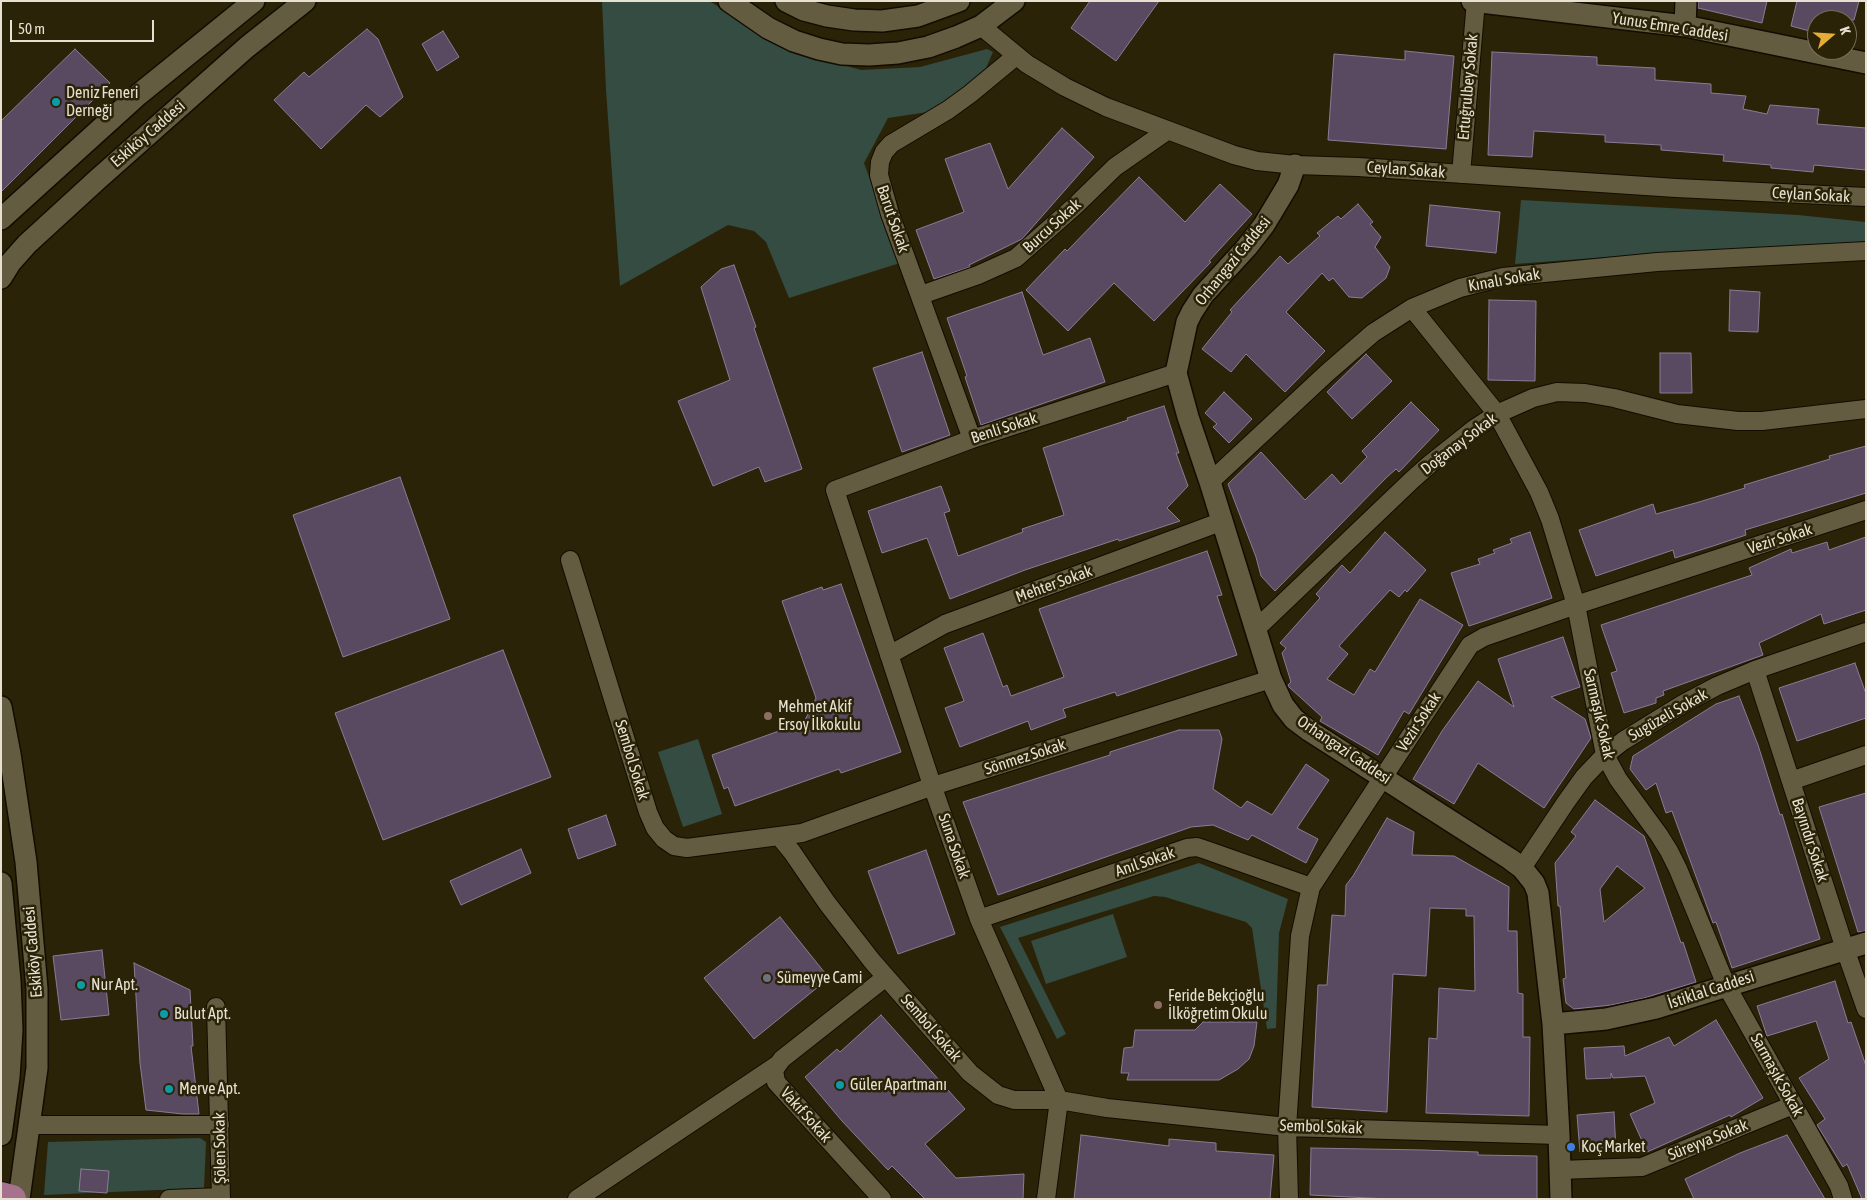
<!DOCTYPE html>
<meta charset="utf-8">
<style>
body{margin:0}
#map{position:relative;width:1867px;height:1200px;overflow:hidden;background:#2b2308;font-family:"Asap Condensed",sans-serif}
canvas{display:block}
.frame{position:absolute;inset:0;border:2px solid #e6e1d1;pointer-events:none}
.north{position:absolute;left:1807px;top:10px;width:50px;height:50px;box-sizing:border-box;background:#2b2308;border:1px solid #766f58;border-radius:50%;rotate:71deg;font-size:14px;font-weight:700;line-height:20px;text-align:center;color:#e6e1d1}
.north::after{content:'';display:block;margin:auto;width:18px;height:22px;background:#e5ad36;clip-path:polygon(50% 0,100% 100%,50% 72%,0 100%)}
.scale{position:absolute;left:10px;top:20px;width:144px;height:22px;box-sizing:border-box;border:2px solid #e6e1d1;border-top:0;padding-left:6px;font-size:15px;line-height:18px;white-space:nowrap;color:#e6e1d1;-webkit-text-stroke:4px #2b2308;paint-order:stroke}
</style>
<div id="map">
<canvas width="1867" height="1200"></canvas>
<div class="frame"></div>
<div class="north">K</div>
<div class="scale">50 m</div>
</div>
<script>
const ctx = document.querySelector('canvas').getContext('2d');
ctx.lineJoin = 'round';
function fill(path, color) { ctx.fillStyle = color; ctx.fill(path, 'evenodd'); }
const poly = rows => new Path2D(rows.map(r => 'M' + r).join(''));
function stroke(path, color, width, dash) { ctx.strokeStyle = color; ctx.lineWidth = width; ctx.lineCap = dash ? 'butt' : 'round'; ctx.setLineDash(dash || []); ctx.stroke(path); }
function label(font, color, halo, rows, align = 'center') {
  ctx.font = font + ' "Asap Condensed",sans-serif'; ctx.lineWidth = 5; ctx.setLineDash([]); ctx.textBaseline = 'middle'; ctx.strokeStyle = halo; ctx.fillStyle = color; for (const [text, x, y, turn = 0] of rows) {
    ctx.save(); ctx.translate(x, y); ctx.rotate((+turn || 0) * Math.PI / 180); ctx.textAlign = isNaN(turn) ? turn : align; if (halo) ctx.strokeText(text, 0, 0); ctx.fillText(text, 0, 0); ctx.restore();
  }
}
fill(poly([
 [602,1,709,1,796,52,861,70,920,67,987,49,993,52,986,68,946,104,928,112,888,118,864,163,900,263,789,298,766,242,754,231,728,225,620,286,606,90],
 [1521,200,1798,215,1866,222,1866,244,1689,251,1515,264],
 [698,739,722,814,683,827,658,752],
 [1199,863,1288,899,1279,933,1276,1028,1267,1029,1252,928,1246,922,1165,897,1154,896,1018,938,1066,1034,1057,1039,1000,927],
 [1113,914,1127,957,1046,984,1031,941],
 [200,1138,206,1142,204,1188,44,1195,48,1142]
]), '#344c41');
const building = poly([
 [1090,1,1159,1,1116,61,1071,28,1090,1],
 [1698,1,1767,1,1762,23,1698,8,1698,1],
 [1797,1,1859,1,1854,20,1817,20,1817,33,1791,26,1797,1],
 [367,29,378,39,403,97,380,117,366,105,321,149,274,100,304,72,309,77,367,29],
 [443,31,459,57,437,71,422,44,443,31],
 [75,49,110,83,1,192,1,121,75,49],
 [1405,51,1454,56,1446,149,1328,140,1334,54,1405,60,1405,51],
 [1492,52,1597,57,1597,65,1655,68,1655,80,1711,84,1711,93,1746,96,1743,109,1767,114,1770,105,1819,109,1817,124,1866,128,1866,170,1814,165,1813,172,1771,168,1771,165,1723,161,1724,155,1661,150,1661,145,1605,142,1605,135,1534,131,1532,157,1488,155,1492,52],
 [1062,128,1094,157,1022,239,969,265,970,267,934,279,916,230,964,212,945,159,990,143,1008,189,1062,128],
 [1139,177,1185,222,1220,184,1252,214,1209,261,1211,262,1154,321,1114,283,1068,331,1026,290,1065,249,1067,251,1139,177],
 [1358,204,1373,222,1370,224,1381,237,1375,247,1390,267,1386,278,1362,298,1349,297,1333,278,1329,281,1322,273,1286,312,1325,351,1285,392,1246,354,1231,372,1202,349,1232,312,1230,310,1280,256,1288,264,1320,236,1317,233,1338,216,1341,219,1358,204],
 [1430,205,1500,212,1496,253,1426,246,1430,205],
 [734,265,756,327,754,328,802,469,765,482,759,467,713,486,678,401,730,380,701,287,721,269,734,265],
 [1730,290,1760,292,1758,332,1729,331,1730,290],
 [1022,292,1043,355,1090,338,1105,382,981,425,965,377,967,376,947,318,1022,292],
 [1489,300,1536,301,1535,381,1488,380,1489,300],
 [922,352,950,435,902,452,873,368,922,352],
 [1660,353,1691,353,1692,393,1660,393,1660,353],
 [1366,354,1392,381,1352,419,1327,392,1366,354],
 [1224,392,1252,419,1229,443,1213,427,1217,424,1205,413,1224,392],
 [1411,402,1439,430,1399,472,1396,469,1387,477,1275,591,1261,576,1256,557,1228,484,1261,452,1305,500,1332,474,1341,484,1367,457,1362,451,1411,402],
 [1164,406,1179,453,1176,453,1188,486,1167,508,1180,521,1119,541,1118,539,1025,570,950,599,927,538,882,553,868,511,941,486,950,511,944,513,958,556,1023,532,1022,529,1064,515,1043,448,1128,420,1127,418,1164,406],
 [1866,446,1866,493,1745,530,1746,535,1713,546,1675,558,1673,550,1596,576,1579,530,1653,504,1656,514,1699,502,1745,488,1744,485,1830,459,1829,456,1866,446],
 [400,477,450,619,343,657,293,515,400,477],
 [1385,532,1426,570,1407,592,1405,590,1399,597,1390,590,1339,646,1348,654,1327,679,1354,695,1370,669,1375,672,1420,599,1463,625,1409,714,1404,711,1378,755,1320,721,1322,717,1289,687,1288,685,1291,682,1282,653,1286,648,1280,643,1320,598,1316,594,1342,565,1350,573,1385,532],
 [1530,532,1552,598,1469,626,1451,573,1480,564,1478,559,1495,553,1493,550,1512,543,1510,539,1530,532],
 [1866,537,1866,610,1824,624,1821,614,1759,643,1763,655,1663,691,1664,695,1656,698,1656,703,1624,713,1611,673,1617,671,1601,625,1752,575,1749,568,1791,549,1792,553,1827,542,1829,550,1866,537],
 [1207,551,1222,595,1217,596,1237,655,1117,696,1115,692,1063,709,1066,717,1031,730,1028,721,960,747,945,708,964,701,944,648,983,633,1003,687,1007,685,1011,696,1064,677,1039,609,1207,551],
 [841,584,901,752,841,773,839,769,735,806,728,787,724,789,712,755,804,722,816,698,782,601,822,587,823,590,841,584],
 [1563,637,1580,687,1551,697,1585,719,1591,738,1544,808,1478,763,1454,804,1413,779,1442,731,1478,681,1514,707,1498,659,1563,637],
 [503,650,551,777,383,840,335,713,503,650],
 [1855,663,1866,694,1866,718,1797,741,1779,688,1855,663],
 [1739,696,1758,745,1780,815,1782,814,1820,939,1732,968,1716,922,1713,923,1672,811,1666,813,1656,783,1646,790,1630,769,1633,756,1716,704,1739,696],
 [1179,730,1219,730,1222,739,1213,789,1241,808,1247,801,1272,815,1306,764,1329,780,1297,828,1318,839,1306,863,1252,835,1248,840,1213,825,1191,827,998,895,963,802,1110,755,1110,752,1179,730],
 [1866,793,1866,931,1858,932,1819,807,1866,793],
 [1595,800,1644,836,1681,943,1683,942,1696,982,1644,998,1611,1005,1574,1009,1566,1003,1563,979,1566,978,1560,906,1558,906,1555,863,1576,836,1571,832,1595,800],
 [1617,866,1645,888,1604,922,1600,889,1617,866],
 [606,815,616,845,578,859,568,829,606,815],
 [1387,818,1414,832,1412,855,1454,856,1509,887,1508,931,1517,931,1518,993,1523,994,1523,1037,1530,1037,1529,1116,1426,1113,1429,1038,1437,1039,1439,988,1475,991,1474,916,1466,916,1466,909,1430,908,1426,976,1393,974,1387,1112,1312,1107,1318,985,1327,985,1332,915,1345,916,1346,885,1353,876,1387,818],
 [521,849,531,873,461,905,450,881,521,849],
 [926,850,955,934,898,954,868,871,926,850],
 [780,917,829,978,754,1039,704,978,780,917],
 [102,950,109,1015,61,1020,53,956,102,950],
 [134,963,190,990,193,1046,191,1046,199,1114,183,1114,146,1110,140,1063,134,963],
 [1835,981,1848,1023,1851,1022,1866,1066,1866,1199,1862,1199,1847,1164,1843,1167,1817,1125,1825,1119,1799,1078,1829,1059,1816,1021,1767,1036,1757,1006,1835,981],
 [881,1015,965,1109,925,1144,956,1178,1024,1174,1023,1199,925,1199,892,1166,888,1170,842,1121,805,1077,837,1049,840,1052,881,1015],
 [1716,1020,1763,1098,1731,1117,1730,1115,1647,1152,1630,1114,1655,1103,1645,1076,1613,1078,1611,1073,1611,1078,1586,1079,1584,1048,1624,1046,1625,1056,1669,1037,1674,1046,1716,1020],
 [1203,1022,1257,1022,1254,1046,1249,1059,1238,1069,1219,1080,1127,1080,1129,1073,1121,1073,1124,1048,1133,1047,1135,1030,1195,1030,1203,1022],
 [1614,1112,1616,1150,1580,1152,1577,1115,1614,1112],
 [1081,1135,1169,1146,1169,1139,1216,1143,1216,1151,1274,1155,1270,1199,1074,1199,1081,1135],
 [1787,1135,1825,1199,1694,1199,1685,1179,1740,1153,1787,1135],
 [1311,1148,1424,1150,1478,1152,1478,1155,1537,1156,1537,1199,1389,1199,1310,1195,1311,1148],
 [81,1169,109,1171,107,1193,79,1191,81,1169]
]);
fill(building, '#594a62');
stroke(building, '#8b7b95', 1);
const minor = poly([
 [981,26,1027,64,1065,87,1106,107,1234,155,1257,161,1295,165,1358,167,1676,188,1866,197],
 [1461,174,1476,1],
 [921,295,978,275,1016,258,1076,205,1115,167,1168,130],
 [1412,308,1497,414,1539,492,1550,519,1576,605,1605,755,1618,779,1659,835,1669,851,1678,869,1726,985,1839,1186,1843,1199],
 [972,439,890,214,879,175,880,162,884,152,891,144,948,110,970,94,1016,56],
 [1210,482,1327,373,1373,333,1412,308,1460,288,1503,277,1657,262,1866,251],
 [570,560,648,812,655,828,664,839,674,846,687,848,779,836,792,852,827,903,872,961,970,1073,998,1095,1014,1100,1059,1100,1107,1108,1287,1127,1559,1135],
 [1256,629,1412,480,1430,464,1474,429,1497,414,1533,398,1557,392,1585,393,1614,398,1677,414,1738,421,1762,421,1866,409],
 [889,655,945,624,1223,521],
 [1755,670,1845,949,1866,1009],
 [1791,781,1866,755],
 [779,836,802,833,933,786,1271,679],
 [1522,868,1566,802,1584,777,1605,755,1623,741,1683,704,1717,686,1755,670,1866,632],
 [979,919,1187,848,1197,847,1206,850,1311,887],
 [216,1007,221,1199],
 [29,1125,220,1125],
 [1560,1170,1642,1167,1793,1105],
 [169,1199,221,1197],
 [577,1199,777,1065],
 [882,1199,776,1082,774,1070,782,1059,886,977],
 [1046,1199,1059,1100,979,919,931,782,835,490,972,439,1176,373],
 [1289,1199,1287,1127,1300,936,1311,887,1470,645,1484,637,1576,605,1866,510]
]);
const tertiary = poly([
 [729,1,768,28,794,41,819,49,842,54,869,55,898,53,928,47,956,37,981,26,1014,1],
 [786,1,804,10,827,16,854,20,882,21,918,16,959,1],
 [1472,1,1685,26,1866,63],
 [1685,26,1686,1],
 [1295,165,1288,185,1264,225,1247,247,1203,295,1192,312,1187,322,1176,373,1188,417,1210,482,1271,679,1283,705,1294,719,1310,731,1510,859,1522,868,1534,883,1538,893,1553,1024,1559,1135,1561,1199],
 [1,219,138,95,254,1],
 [1,278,11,262,27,244,98,179,247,47,305,1],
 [1,707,10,754,26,862,37,989,37,1068,19,1199],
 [1,883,10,981,12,1030,9,1077,1,1135],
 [1553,1024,1606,1019,1656,1008,1866,943]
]);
const trunk = poly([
 [1,1196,12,1199]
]);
stroke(minor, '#130c00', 20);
stroke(tertiary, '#130c00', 24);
stroke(trunk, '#130c00', 30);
stroke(minor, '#645c40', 18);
stroke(tertiary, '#645c40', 21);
stroke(trunk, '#a6728e', 28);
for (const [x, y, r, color] of [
 [56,102,5,"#0f9aa8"],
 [768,716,5,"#8d6e63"],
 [767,978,5,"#6b7280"],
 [81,985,5,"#0f9aa8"],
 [1158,1005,5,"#8d6e63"],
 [164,1014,5,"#0f9aa8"],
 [840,1085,5,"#0f9aa8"],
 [169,1089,5,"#0f9aa8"],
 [1571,1147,5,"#3f7fe0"]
]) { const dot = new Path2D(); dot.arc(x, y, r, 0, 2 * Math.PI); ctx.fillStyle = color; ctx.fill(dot); stroke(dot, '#2b2308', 2); }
label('16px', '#e6e1d1', '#2b2308', [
 ["Yunus Emre Caddesi",1670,27,9],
 ["Ertuğrulbey Sokak",1468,87,-85],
 ["Eskiköy Caddesi",148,134,-41],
 ["Ceylan Sokak",1406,170,4],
 ["Ceylan Sokak",1811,195,3],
 ["Barut Sokak",893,219,71],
 ["Burcu Sokak",1052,226,-42],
 ["Orhangazi Caddesi",1233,261,-51],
 ["Kınalı Sokak",1504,280,-10],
 ["Benli Sokak",1004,428,-18],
 ["Doğanay Sokak",1459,444,-37],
 ["Vezir Sokak",1780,539,-18],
 ["Mehter Sokak",1054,584,-20],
 ["Sarmaşık Sokak",1599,714,77],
 ["Sugüzeli Sokak",1668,715,-30],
 ["Vezir Sokak",1419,722,-57],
 ["Orhangazi Caddesi",1344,750,34],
 ["Sönmez Sokak",1025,757,-18],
 ["Sembol Sokak",632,760,73],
 ["Bayındır Sokak",1810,840,72],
 ["Suna Sokak",954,846,71],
 ["Anıl Sokak",1145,862,-19],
 ["Eskiköy Caddesi",33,952,-95],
 ["İstiklal Caddesi",1711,990,-18],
 ["Sembol Sokak",931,1028,49],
 ["Sarmaşık Sokak",1777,1075,61],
 ["Vakıf Sokak",806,1115,48],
 ["Sembol Sokak",1321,1127,2],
 ["Süreyya Sokak",1708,1140,-22],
 ["Şölen Sokak",220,1148,-91]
]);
label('16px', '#e6e1d1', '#2b2308', [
 ["Deniz Feneri",66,93],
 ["Derneği",66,111],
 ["Mehmet Akif",778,707],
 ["Ersoy İlkokulu",778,725],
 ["Sümeyye Cami",777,978],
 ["Nur Apt.",91,985],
 ["Feride Bekçioğlu",1168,996],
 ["İlköğretim Okulu",1168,1014],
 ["Bulut Apt.",174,1014],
 ["Güler Apartmanı",850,1085],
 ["Merve Apt.",179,1089],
 ["Koç Market",1581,1147]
], 'left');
</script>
